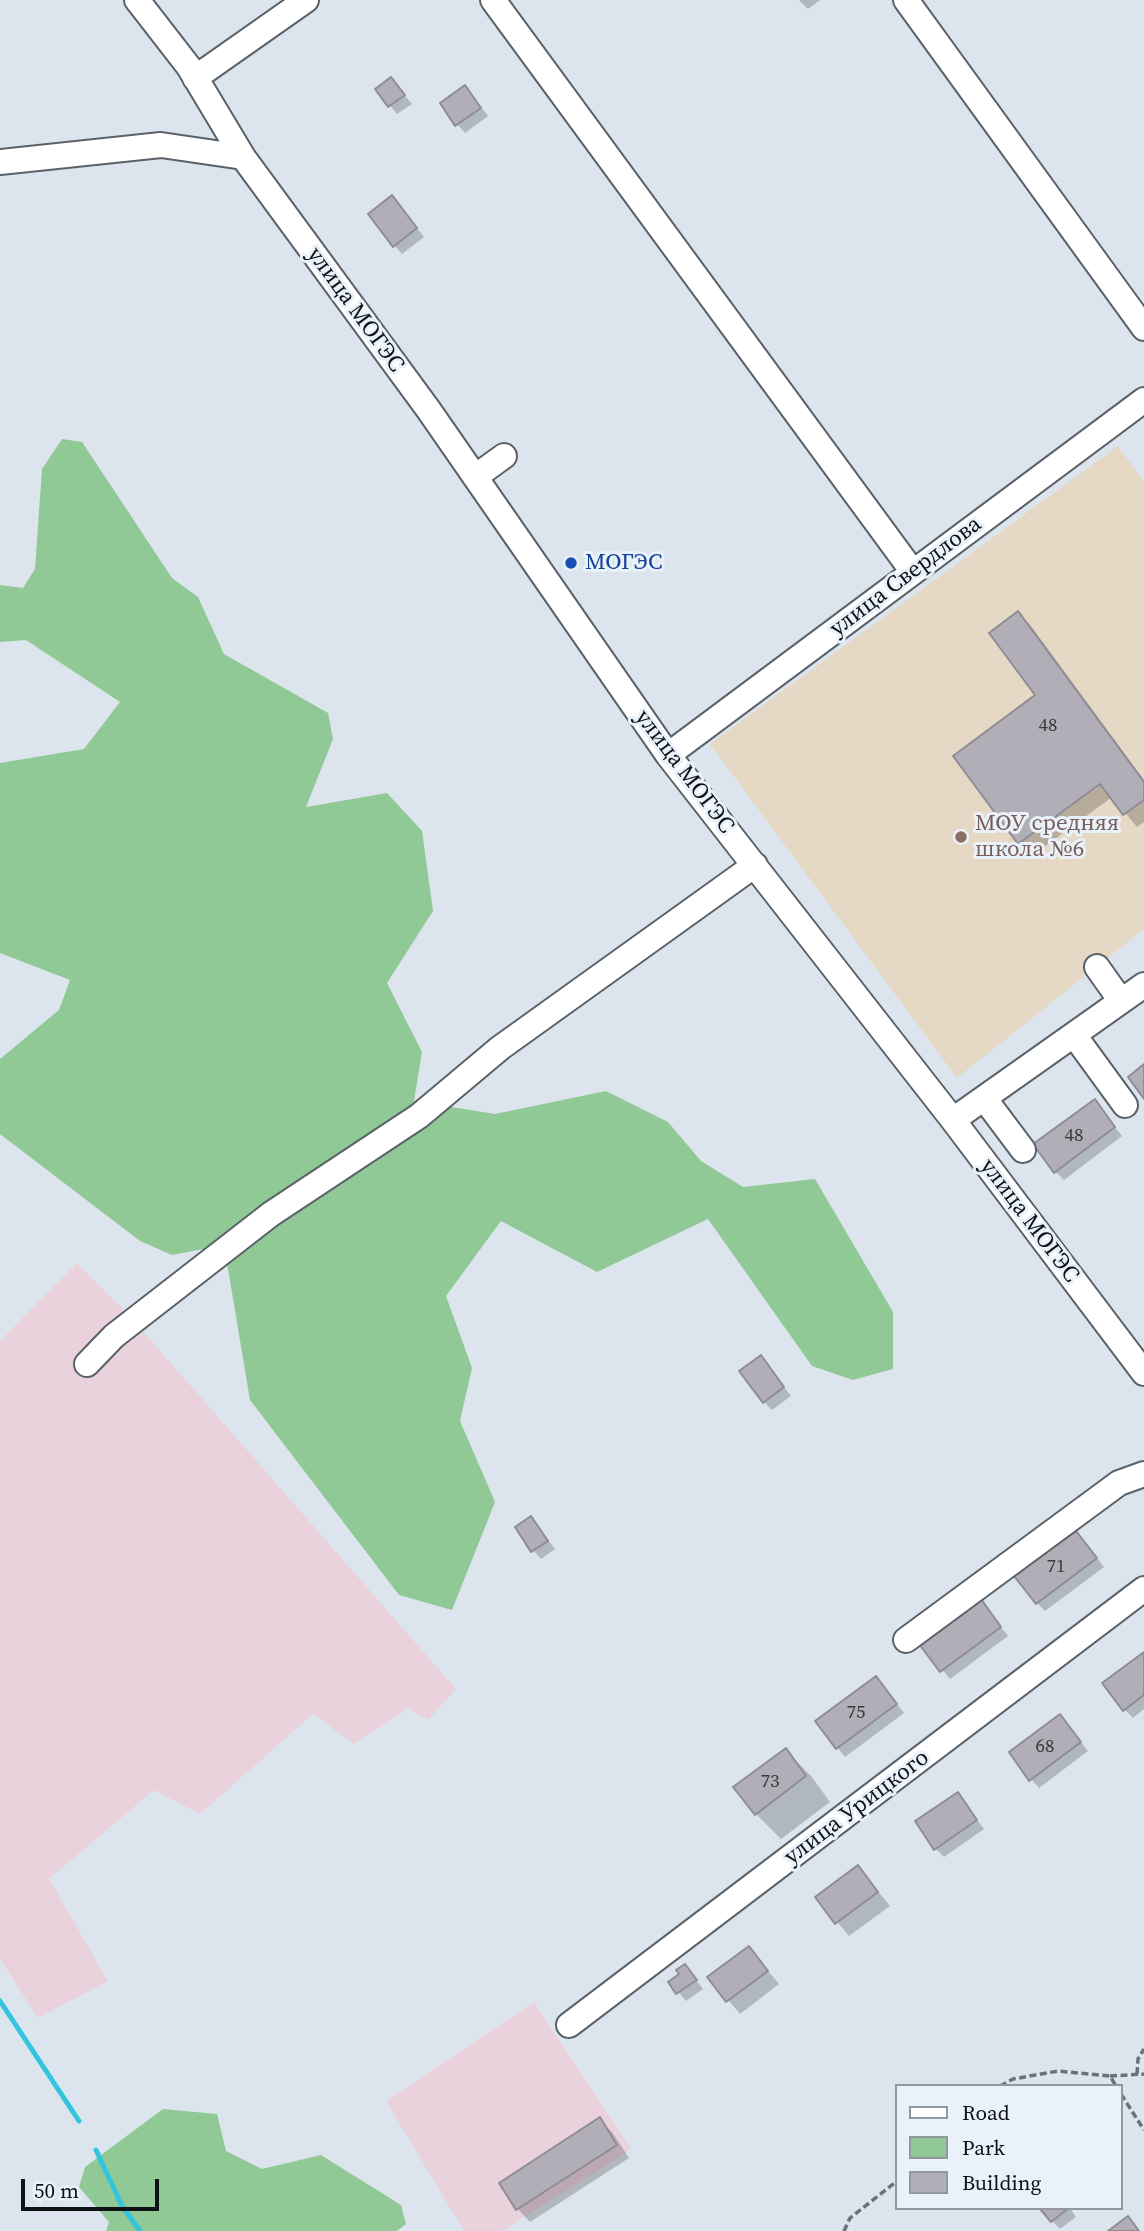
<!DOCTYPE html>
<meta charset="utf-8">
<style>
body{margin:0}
#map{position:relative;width:1144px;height:2231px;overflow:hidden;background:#dce5ed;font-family:"Source Serif 4",serif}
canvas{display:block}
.legend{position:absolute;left:895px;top:2084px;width:228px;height:126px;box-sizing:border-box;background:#e9f2fa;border:2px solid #92989e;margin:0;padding:9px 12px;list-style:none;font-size:21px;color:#0f1215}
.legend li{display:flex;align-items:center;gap:14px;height:35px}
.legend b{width:35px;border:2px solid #92989e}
.scale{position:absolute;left:21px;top:2179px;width:138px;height:32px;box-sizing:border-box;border:4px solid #0f1215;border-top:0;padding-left:9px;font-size:21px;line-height:24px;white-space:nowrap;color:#0f1215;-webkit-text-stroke:5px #e9f2fa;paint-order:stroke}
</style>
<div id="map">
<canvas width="1144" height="2231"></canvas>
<ul class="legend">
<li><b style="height:9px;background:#fff"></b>Road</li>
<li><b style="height:19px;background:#90c995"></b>Park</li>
<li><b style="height:19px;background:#b1aeb8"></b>Building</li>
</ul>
<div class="scale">50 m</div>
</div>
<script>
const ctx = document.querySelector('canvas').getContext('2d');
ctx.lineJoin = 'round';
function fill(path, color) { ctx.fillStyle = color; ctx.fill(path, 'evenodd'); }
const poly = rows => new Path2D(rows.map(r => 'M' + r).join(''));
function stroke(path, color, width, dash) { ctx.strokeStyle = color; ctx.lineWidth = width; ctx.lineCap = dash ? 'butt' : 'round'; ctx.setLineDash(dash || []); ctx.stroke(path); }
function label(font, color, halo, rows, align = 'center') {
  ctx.font = font + ' "Source Serif 4",serif'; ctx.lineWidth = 6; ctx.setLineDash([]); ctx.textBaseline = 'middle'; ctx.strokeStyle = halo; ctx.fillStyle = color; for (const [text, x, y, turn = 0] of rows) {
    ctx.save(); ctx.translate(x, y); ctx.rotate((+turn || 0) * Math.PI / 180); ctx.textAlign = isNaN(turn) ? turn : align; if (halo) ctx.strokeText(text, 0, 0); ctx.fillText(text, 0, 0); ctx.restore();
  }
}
fill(poly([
 [77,1263,128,1314,456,1689,428,1720,409,1708,354,1744,313,1714,200,1814,154,1790,49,1879,108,1981,38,2018,0,1959,0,1341],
 [534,2002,631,2149,502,2231,464,2231,386,2101]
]), '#ead2dd');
fill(poly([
 [1118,446,1144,482,1144,929,957,1078,710,744]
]), '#e5d8c4');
fill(poly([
 [62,439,82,442,172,578,198,597,224,654,328,713,333,739,306,807,387,793,422,831,433,911,387,983,422,1052,414,1101,495,1114,606,1091,668,1122,701,1161,743,1187,815,1179,893,1312,893,1369,853,1380,812,1366,708,1219,597,1272,501,1221,446,1296,472,1368,460,1421,495,1502,452,1610,399,1595,250,1400,224,1245,172,1255,140,1241,0,1134,0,1059,59,1010,70,980,0,953,0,763,84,749,120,702,26,640,0,642,0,585,23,588,35,569,42,469],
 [163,2109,217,2114,226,2151,262,2169,321,2155,401,2205,406,2224,397,2231,106,2231,109,2222,79,2187,85,2167]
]), '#90c995');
fill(poly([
 [799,0,820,0,808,9],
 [391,79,412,104,397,114,377,89],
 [465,87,488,116,465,133,457,124],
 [392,197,424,237,402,254,394,245],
 [1018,613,1031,626,1144,780,1144,822,1137,827,1112,797,1032,856,1020,843,955,756,1037,696],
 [1094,1101,1122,1136,1064,1180,1055,1171],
 [761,1358,791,1396,772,1410,764,1402],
 [531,1518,555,1549,541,1559,533,1550],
 [1084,1541,1104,1567,1045,1611,1037,1603],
 [980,1601,1008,1636,950,1679,922,1645],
 [1144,1654,1144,1709,1133,1718,1125,1710],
 [876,1678,904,1713,845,1757,817,1722],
 [1060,1716,1088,1751,1039,1788,1031,1779],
 [785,1750,811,1776,830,1802,781,1839,756,1814],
 [957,1794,984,1829,944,1857,936,1849],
 [858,1867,890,1906,849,1936,817,1897],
 [749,1948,779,1984,740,2014,710,1978],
 [685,1966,703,1989,686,2001,670,1982,682,1974],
 [599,2120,612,2132,629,2158,530,2222,518,2209,501,2184],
 [1046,2208,1070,2208,1076,2217,1060,2229,1052,2221]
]), '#0003');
stroke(poly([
 [0,2001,79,2121],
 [96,2150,122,2206,140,2231]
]), '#33c4de', 5);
const building = poly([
 [391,77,405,95,388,107,375,89,391,77],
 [465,85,481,108,455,126,440,103,465,85],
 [392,195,417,228,393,247,368,214,392,195],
 [1018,611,1144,782,1144,800,1123,815,1100,784,1018,844,953,756,1035,695,989,633,1018,611],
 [1144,1064,1144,1099,1128,1077,1144,1064],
 [1095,1099,1115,1127,1054,1173,1033,1144,1095,1099],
 [761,1355,784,1387,763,1403,739,1371,761,1355],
 [531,1516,548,1541,531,1552,515,1527,531,1516],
 [1076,1531,1097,1558,1036,1604,1014,1576,1076,1531],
 [981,1599,1001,1627,940,1672,919,1644,981,1599],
 [1144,1652,1144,1695,1123,1711,1102,1683,1144,1652],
 [876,1676,897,1704,836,1749,815,1721,876,1676],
 [1060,1714,1081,1742,1029,1781,1009,1752,1060,1714],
 [786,1748,806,1776,755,1815,733,1787,786,1748],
 [958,1792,977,1820,934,1850,915,1821,958,1792],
 [858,1865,878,1892,835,1924,815,1897,858,1865],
 [749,1946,768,1971,726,2002,707,1977,749,1946],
 [685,1964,697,1980,676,1994,668,1982,679,1974,676,1970,685,1964],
 [600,2117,617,2145,516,2210,499,2183,600,2117],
 [1043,2208,1069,2208,1051,2222,1041,2210,1043,2208],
 [1128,2216,1139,2231,1108,2231,1128,2216]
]);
fill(building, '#b1aeb8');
stroke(building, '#8e8c95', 2);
const minor = poly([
 [137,0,189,67,243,157,428,409,668,755,953,1120,1144,1373],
 [493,0,913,572],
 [906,0,1144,328],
 [195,78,306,0],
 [0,162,161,145,243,157],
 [475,477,504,456],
 [668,755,1144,400],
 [1097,967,1121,1001],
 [1074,1035,1125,1105],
 [984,1098,1023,1150],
 [953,1120,1144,985],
 [87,1364,114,1336,271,1214,419,1116,500,1048,755,865],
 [906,1640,1119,1483,1144,1474],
 [569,2025,1144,1589]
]);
stroke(minor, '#5a6168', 28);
stroke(poly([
 [1137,2074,1138,2059,1144,2049],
 [1110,2076,1144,2074],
 [1000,2086,1013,2079,1058,2071,1110,2076,1116,2086],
 [1121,2094,1144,2130],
 [844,2231,850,2218,897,2181]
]), '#6c7177', 3.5, [7, 3.5]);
stroke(minor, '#fff', 24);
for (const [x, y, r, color] of [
 [571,563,7,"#1a4fb4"],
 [961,837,7,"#8d6e63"]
]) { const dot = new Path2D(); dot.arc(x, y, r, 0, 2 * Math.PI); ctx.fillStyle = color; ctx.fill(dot); stroke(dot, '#e9f2fa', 2.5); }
label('19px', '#38393e', null, [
 ["48",1048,726],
 ["48",1074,1136],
 ["71",1056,1567],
 ["75",856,1713],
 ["68",1045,1747],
 ["73",770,1782]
]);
label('23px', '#0f1215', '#e9f2fa', [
 ["улица МОГЭС",355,310,54],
 ["улица Свердлова",906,577,-37],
 ["улица МОГЭС",684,772,53],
 ["улица МОГЭС",1029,1221,53],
 ["улица Урицкого",857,1808,-37]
]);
label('23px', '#164399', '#e9f2fa', [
 ["МОГЭС",585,563]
], 'left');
label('23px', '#785e54', '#e9f2fa', [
 ["МОУ средняя",975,824],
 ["школа №6",975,850]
], 'left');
</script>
